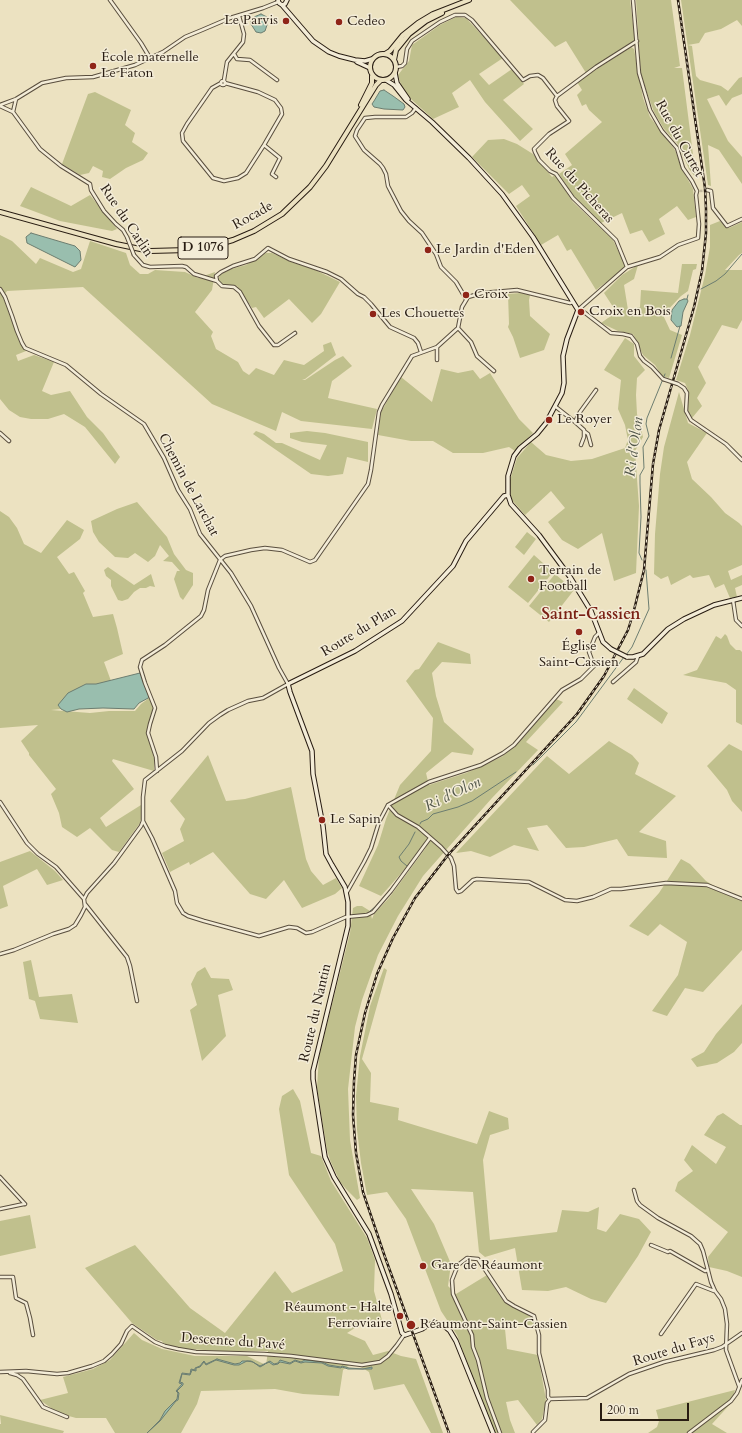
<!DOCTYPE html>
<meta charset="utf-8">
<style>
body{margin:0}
#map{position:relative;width:742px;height:1433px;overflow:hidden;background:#ece2c1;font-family:Cardo,serif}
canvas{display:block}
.scale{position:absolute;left:600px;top:1403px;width:89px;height:18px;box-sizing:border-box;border:2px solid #281c12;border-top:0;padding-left:5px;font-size:12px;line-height:14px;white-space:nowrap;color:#281c12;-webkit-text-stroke:3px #f3ecd7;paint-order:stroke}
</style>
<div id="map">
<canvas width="742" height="1433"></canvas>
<div class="scale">200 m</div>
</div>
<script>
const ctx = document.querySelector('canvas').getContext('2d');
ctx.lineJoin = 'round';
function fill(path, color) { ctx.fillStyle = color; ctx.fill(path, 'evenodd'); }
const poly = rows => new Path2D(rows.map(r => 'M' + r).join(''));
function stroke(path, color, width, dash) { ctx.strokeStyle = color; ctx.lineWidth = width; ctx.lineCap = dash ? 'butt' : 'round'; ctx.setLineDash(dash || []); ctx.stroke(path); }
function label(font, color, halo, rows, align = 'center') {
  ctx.font = font + ' Cardo,serif'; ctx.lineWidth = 3; ctx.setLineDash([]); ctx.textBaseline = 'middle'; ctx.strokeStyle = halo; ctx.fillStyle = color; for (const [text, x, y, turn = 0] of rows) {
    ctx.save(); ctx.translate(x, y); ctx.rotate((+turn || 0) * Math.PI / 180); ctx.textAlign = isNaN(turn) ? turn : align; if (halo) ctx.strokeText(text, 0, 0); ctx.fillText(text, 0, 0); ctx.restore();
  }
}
fill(poly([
 [510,0,630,0,635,40,586,73,566,41,555,47],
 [636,0,671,0,680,66,674,68,682,68,696,178,689,169,677,143,664,129,654,112,641,76],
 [681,0,742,0,742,26,737,20,721,29,705,33,699,43,688,45,692,46,696,76,700,80,721,86,728,91,739,78,742,77,742,94,732,98,726,106,719,95,707,99,728,141,742,157,742,184,719,150,708,145,711,186,708,185],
 [456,17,466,18,503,58,479,74,489,85,512,69,524,84,503,100,533,129,520,141,485,102,470,80,452,93,459,107,433,119,412,100,402,88,398,75,409,61,412,45,440,25],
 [631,47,634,49,643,98,650,117,675,150,681,167,693,189,696,217,688,220,677,206,659,219,665,234,649,242,642,230,630,234,622,213,601,223,578,203,559,174,572,165,565,154,602,122,589,110,586,104,582,106,577,95,582,90,577,82],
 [95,92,131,110,125,125,135,133,132,142,148,153,143,160,126,168,110,179,102,177,103,171,93,166,89,173,80,175,62,164,88,94],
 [504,139,517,144,533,154,552,177,555,175,573,202,613,240,626,267,596,290,571,249,567,251,558,235,541,245,516,206,530,196,522,185,509,194,472,157,488,140],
 [31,187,71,206,90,195,117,229,112,231,60,221,20,206],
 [720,221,729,228,742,222,742,253,739,255,725,270,742,270,742,320,737,329,722,325,698,367,706,383,697,398,702,406,692,418,688,411,688,390,685,383,676,380,690,335,705,275,710,247,710,225],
 [0,235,12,241,36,264,40,258,73,272,81,269,90,241,126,253,130,265,140,274,148,274,155,270,185,272,198,278,215,272,212,290,195,312,213,332,211,336,216,349,238,362,243,371,249,375,256,368,274,375,284,360,304,365,324,351,323,345,331,342,336,355,305,379,302,380,305,380,335,360,343,356,352,366,332,381,328,398,377,409,372,429,301,421,282,412,276,431,212,404,83,287,7,291,3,297,20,343,26,351,16,355,18,361,34,355,54,362,42,391,51,395,70,391,87,417,103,433,120,457,115,464,85,427,64,414,48,419,31,419,20,417,9,410,0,399],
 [266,253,272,253,294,263,309,267,340,282,321,314,312,323,289,299,264,318,256,307,252,308,237,286,223,285,218,280,220,275,231,269,246,265],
 [682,264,697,264,696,269,693,270,688,291,681,296,663,315,670,330,682,335,669,378,662,376,655,365,643,355,633,334,618,331,601,323,608,318,617,313,604,293,622,275,638,265,634,279,624,285,628,310,640,307,641,290,678,293],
 [520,293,530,295,529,300,530,316,550,334,544,350,520,358,513,337,508,327,509,324,508,294],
 [625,338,634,344,634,356,645,370,637,378,636,395,637,414,643,437,635,451,639,506,636,573,614,581,602,533,578,549,562,540,548,522,565,508,551,491,525,515,511,499,510,480,517,458,531,442,546,455,571,461,592,459,625,448,628,440,625,425,618,409,621,380,604,370],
 [441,369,458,373,473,370,480,379,490,373,519,419,533,433,515,451,509,447,483,453,453,453,433,441,411,441,378,435,381,412,401,377,432,402],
 [679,392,688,423,707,433,687,462,692,479,711,497,725,513,739,523,742,526,742,565,728,571,731,580,742,575,742,585,735,588,737,597,730,598,724,584,715,588,709,575,693,578,690,575,671,585,668,576,661,579,654,574,655,534,660,474,664,447],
 [256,431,264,434,276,443,282,443,320,460,327,445,302,442,290,438,290,433,307,431,325,433,368,442,368,462,347,457,343,474,328,476,311,474,253,434],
 [137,502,167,537,174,554,186,570,193,573,193,585,183,600,180,597,174,579,177,571,180,571,172,562,163,561,169,556,160,545,155,556,148,562,135,553,128,558,115,557,99,542,93,532,91,521,117,509],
 [0,511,9,517,17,528,24,544,41,553,67,520,84,530,80,539,57,557,69,574,74,572,85,591,83,593,93,617,113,614,117,628,123,654,104,662,111,681,99,684,86,684,58,705,61,709,51,710,90,713,109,711,135,711,141,704,149,698,154,708,147,731,154,758,154,771,113,759,112,761,134,789,100,818,106,827,141,805,142,815,140,823,119,852,112,850,90,828,77,837,62,827,59,813,51,794,56,789,29,755,29,753,21,741,38,725,0,728],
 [527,532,536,539,524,555,515,547],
 [534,555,553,572,528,603,508,587],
 [108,567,134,585,151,574,155,587,150,586,146,588,140,588,134,592,128,599,122,601,118,600,111,586,111,580,106,576,104,570],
 [555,574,574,590,549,622,529,606],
 [725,634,727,636,730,644,736,650,740,650,742,652,742,725,736,722,736,690,726,683,683,675,697,670,716,636,721,639],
 [438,642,470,654,471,664,442,662,432,673,436,696,444,722,474,749,472,755,452,752,426,773,429,785,466,773,487,764,503,756,515,745,556,699,563,702,526,742,538,750,492,798,423,876,398,916,378,955,362,1000,355,1027,348,1089,350,1140,360,1198,357,1200,347,1190,340,1182,330,1160,327,1150,317,1088,319,1056,350,933,353,908,357,906,362,906,370,911,372,919,374,914,389,898,425,849,428,843,381,896,359,886,378,845,386,819,400,785,431,751,433,718,406,681,415,670,419,669],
 [634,688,668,713,662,724,627,699],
 [609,741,632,755,639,763,635,774,676,796,639,832,666,841,667,858,628,856,617,839,584,847,566,848,547,825,527,828,539,851,514,845,490,857,471,851,456,853,547,756,569,774],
 [729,744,742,751,742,812,732,801,727,790,707,766],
 [208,755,226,801,245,799,291,787,306,859,311,871,323,885,336,878,342,888,335,894,302,908,284,880,266,899,250,894,213,852,190,865,189,862,170,872,162,853,184,841,180,829,185,819,170,801],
 [30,851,55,871,63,880,47,885,37,869,3,886,8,906,0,909,0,862],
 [681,859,690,864,706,881,729,895,742,901,742,950,703,992,685,988,667,1016,652,1011,678,975,687,942,660,924,648,936,629,926,659,893],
 [31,960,39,997,72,994,78,1023,40,1019,35,1001,29,999,23,962],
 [205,967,211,978,229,979,233,990,218,995,226,1036,202,1061,190,1010,197,1005,191,984,197,972],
 [384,968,387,970,362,1059,371,1073,370,1102,399,1108,398,1120,477,1144,489,1111,508,1118,509,1129,490,1135,483,1160,490,1240,557,1232,562,1210,588,1212,599,1207,597,1229,606,1232,620,1214,639,1219,651,1232,638,1256,606,1303,591,1299,566,1287,548,1291,522,1290,515,1248,485,1257,479,1252,473,1192,411,1189,434,1224,451,1264,448,1286,456,1294,487,1275,500,1296,532,1318,535,1324,505,1329,507,1349,538,1355,546,1400,542,1419,537,1425,518,1400,506,1402,510,1420,515,1433,493,1433,457,1335,441,1311,406,1219,387,1192,367,1195,361,1163,357,1130,356,1096,360,1056,370,1006],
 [742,1004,742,1043,734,1052,717,1063,697,1067,691,1059,704,1052,716,1034],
 [293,1089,300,1101,311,1153,321,1156,331,1181,367,1238,375,1260,374,1291,382,1320,366,1321,347,1333,365,1341,373,1355,388,1351,401,1356,416,1359,443,1433,431,1433,404,1384,374,1390,369,1372,353,1362,343,1370,339,1396,303,1394,275,1389,201,1391,197,1404,181,1433,115,1433,106,1418,76,1418,58,1413,40,1400,68,1393,63,1377,93,1369,110,1360,134,1333,142,1340,162,1349,195,1356,247,1356,266,1365,268,1351,219,1351,175,1348,163,1343,162,1341,157,1340,132,1323,85,1268,135,1245,190,1308,225,1333,275,1271,292,1293,343,1271,335,1244,289,1175,279,1109,282,1096],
 [723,1113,740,1125,742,1125,742,1277,727,1271,709,1267,708,1257,728,1232,675,1191,678,1182,693,1171,684,1160,692,1145,716,1164,726,1147,704,1135,717,1116],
 [30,1215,36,1248,0,1256,0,1221],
 [735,1390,732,1402,712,1424,727,1433,648,1433,657,1427,659,1421,656,1410],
 [0,1415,64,1431,63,1433,0,1433,0,1424,1,1424]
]), '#c0c08d');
const water = poly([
 [261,14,267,17,267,25,265,31,261,33,256,32,251,24,251,21,254,17,261,14],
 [384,90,393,96,404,104,405,107,403,110,384,109,374,107,372,104,374,101,380,91,384,90],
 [31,233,75,246,80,251,81,260,75,267,27,243,26,237,31,233],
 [684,299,687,299,688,301,683,312,681,326,677,327,671,320,672,310,679,301,684,299],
 [140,673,150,697,139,703,134,709,103,708,79,709,67,712,61,709,58,705,68,693,86,684,96,684,140,673],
 [217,1359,235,1364,240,1363,242,1361,251,1361,260,1366,270,1361,274,1364,278,1363,280,1360,290,1363,295,1360,301,1362,305,1360,322,1362,329,1365,341,1367,342,1366,349,1368,363,1369,372,1367,372,1369,348,1369,342,1367,341,1368,328,1366,322,1363,305,1362,301,1363,295,1361,290,1364,280,1362,278,1364,273,1365,269,1362,260,1367,253,1362,247,1361,239,1365,234,1365,216,1360,206,1365,204,1362,200,1367,196,1368,196,1371,192,1370,190,1375,182,1374,180,1382,183,1383,183,1385,177,1391,179,1393,178,1400,176,1401,160,1421,147,1433,160,1420,165,1411,177,1399,178,1393,176,1391,182,1384,179,1383,182,1373,190,1374,191,1369,195,1370,195,1368,200,1366,203,1362,204,1361,206,1364,217,1359]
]);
fill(water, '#99beae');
stroke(water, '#6c7d70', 1);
stroke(poly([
 [701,289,716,281,725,274,742,254],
 [687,299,688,295],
 [671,358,680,326],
 [642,560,639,553,641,517,640,483,640,475,644,468,643,447,649,436,646,424,647,418,665,374],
 [626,655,632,647,649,609,646,570],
 [533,765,576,722,624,657],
 [420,824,421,822,428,819,433,814,458,807,472,801,516,772],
 [407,866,401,861,399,857,409,844,415,832],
 [370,911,375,907,388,892,406,869]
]), '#6c7d70', 1);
stroke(poly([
 [700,191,707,190]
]), '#c5ba9e', 2.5, [2.5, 1]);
const street = poly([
 [110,0,141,43,150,58],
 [633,0,639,73,650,110,662,131,677,148,683,168,692,181,697,191],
 [234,54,237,59,250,60,277,80],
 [396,67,402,66,405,63,407,49,412,41,440,22,455,15,465,15,472,20,523,80,530,76,538,75,543,78,557,96],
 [224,80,227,62,243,42,244,34,239,16],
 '221 83a2 2 0 1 1 4 0a2 2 0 1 1-4 0Z',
 [221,83,212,88,187,124,182,133,183,141,213,178,224,181,238,178,246,173,264,145,282,114,281,108,275,100,258,92,225,83],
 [557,96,555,100,557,106,569,121,549,134,534,149,535,152,539,160,550,171,556,174,573,198,616,240,627,267],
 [557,96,596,67,637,41],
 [0,105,16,99,42,83,66,78,93,77,135,65,163,52,185,37,202,30,230,18,263,8,278,2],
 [0,106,13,112,40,149,61,166,90,184,91,190,104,211,116,224,123,230,127,237],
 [416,108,412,113,406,117,375,117,365,118,357,130,355,136,364,150,380,164,383,168,386,174,388,186,401,211,409,221,422,233,436,254,441,267,456,282,466,299],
 [13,112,16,99],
 [264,145,280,158,272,174,276,177],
 [707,190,711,191,713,208,727,226,742,219],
 [134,255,143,265,150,267,182,266,186,267,194,274,217,281],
 [0,289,5,297,12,316,17,331,22,343,25,348,66,365,101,394,144,424,164,458,178,490,190,509,200,534,231,573,251,606,279,668,288,684,263,698,248,701,228,710,220,715,209,723,182,751,145,780,143,797,143,821,141,826,114,863,87,893,84,899,85,907,81,915,75,925,69,929,53,934,14,950,0,954],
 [580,309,611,333,623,334,631,336,637,344,640,356,644,361,652,367,663,379],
 [578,310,627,267,660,257,678,245,698,238,699,224,696,195,697,191],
 [458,328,471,342,477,356,494,371],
 [295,333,278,345,274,345,259,326,240,292,234,287,222,286,217,281,216,276,221,272,233,266,255,259,268,248,289,259,327,272,341,279,358,294,364,297,371,304,390,327,414,338,418,343,421,352],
 [437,347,437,360],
 [678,384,684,388,687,393,686,411,691,420,726,444,742,460],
 [556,407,575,422,584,430,584,437,581,445],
 [575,422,580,412,596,390],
 [584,431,588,434,591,445],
 [0,433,9,441],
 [221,559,225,556,251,550,265,548,282,550,310,562,315,560,368,484,371,470,379,412,382,405,412,356,437,347,458,328,462,307,468,297,482,293,517,290,570,303,573,302],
 [733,600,736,620,742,626],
 [613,682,636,662,638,656],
 [157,771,156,757,148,733,150,724,155,708,145,683,140,667,142,660,165,645,201,616,204,610,208,590,220,560],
 [0,802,27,843,38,854,56,867,84,899],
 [388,805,397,815,418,827,441,847,451,858,454,866,456,889,458,892,461,891,473,880,477,879,529,882,565,900,577,901,593,897,611,889,621,889,666,883,707,885,742,899],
 [143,821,152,838,175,891,177,903,183,913,188,916,204,921,259,936,289,927,297,928,306,933,312,932,346,917,367,915,373,912,391,891,430,838],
 [347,892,364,862,371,848,379,822,388,805,429,782,481,765,503,753,514,745,562,690,581,679,594,666,589,652,595,637,599,633],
 [85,904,127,957,130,966,137,1001],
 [0,1177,25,1204],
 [634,1190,637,1201,640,1205,658,1218,691,1236,700,1244,703,1251,711,1282,715,1291,721,1299,725,1309,727,1324,726,1350,739,1386],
 [0,1209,24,1204],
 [651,1245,668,1252,670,1251,705,1271,708,1270],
 [0,1277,13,1277,16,1298,26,1303,30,1318,33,1335],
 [661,1334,696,1284,714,1291],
 [0,1372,26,1371,57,1374,68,1373,92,1366,104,1361,112,1354,121,1344,127,1331,132,1326,155,1342,165,1346,178,1349,196,1352,264,1354,291,1356,362,1365,380,1362,388,1356,397,1345,404,1335],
 [10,1373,17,1375,23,1379,43,1407,67,1417],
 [533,1432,545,1420,547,1403,550,1399],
 [500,1433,487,1398,478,1360,473,1347,472,1335,453,1294,452,1280,458,1265,467,1258,478,1259,506,1301,514,1306,534,1316,539,1335,539,1353,548,1390,548,1397,550,1399,587,1398,629,1374,664,1362,714,1350,722,1347,742,1333],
 [689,1433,731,1401,737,1393,742,1380]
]);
const secondary = poly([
 [278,0,279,3,282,5,285,4,287,0],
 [282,5,313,41,329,52,339,56,355,60,365,61,372,59],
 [357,62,370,68],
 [395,73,397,83,408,99],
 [386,80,394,85,406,100,432,122,469,158,502,194,533,237,578,310,567,339,563,356,564,383,562,393,546,423,537,434,520,448,514,456,508,476,508,495,511,504,539,535,570,577,591,611,603,642,611,649],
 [627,657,633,657,643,654,668,629,684,619,714,605,742,598],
 [493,1433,456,1341,450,1331,444,1326,436,1323,428,1325,422,1329,405,1335,402,1333,391,1294,369,1234,334,1177,325,1157,313,1079,313,1071,348,926,348,902,345,887,332,865,326,854,323,826,313,774,312,751,290,692,288,684,355,651,402,621,453,566,466,541,504,496,508,495]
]);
const primary = poly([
 '370 67a13 13 0 1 1 26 0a13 13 0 1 1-26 0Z',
 [385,54,390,51,403,35,418,23,433,14,469,0],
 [394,60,396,50,409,34,426,21,442,13],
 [361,105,372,83,372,76],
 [0,212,116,244,150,251,188,250,212,246,233,240,254,231,282,214,310,187,326,166,376,85,381,80]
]);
stroke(street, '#594e3e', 4.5);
stroke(secondary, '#281c12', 5.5);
stroke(primary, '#281c12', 6);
stroke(street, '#f3ecd7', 2.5);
stroke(secondary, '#f3ecd7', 3.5);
stroke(primary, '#ece2c1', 4);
const rail = poly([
 [449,1433,385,1257,363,1192,356,1153,353,1115,354,1081,356,1055,365,1013,377,974,393,938,415,898,448,855,577,714,604,676,628,630,633,614,644,570,653,464,659,430,694,307,702,271,706,233,706,209,705,188,678,0]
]);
stroke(rail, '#281c12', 2.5);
stroke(rail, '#f3ecd7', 1, [3]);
const streetBridge = poly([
 [127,237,134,255],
 [663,379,678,384]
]);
const secondaryBridge = poly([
 [611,649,627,657]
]);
stroke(streetBridge, '#594e3e', 4.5, []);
stroke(secondaryBridge, '#281c12', 5.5, []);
stroke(streetBridge, '#f3ecd7', 2.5);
stroke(secondaryBridge, '#f3ecd7', 3.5);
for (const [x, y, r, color] of [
 [286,21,4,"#8f2418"],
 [339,22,4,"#8f2418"],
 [93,66,4,"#8f2418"],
 [428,250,4,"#8f2418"],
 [466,295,4,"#8f2418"],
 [581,312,4,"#8f2418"],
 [373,314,4,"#8f2418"],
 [549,420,4,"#8f2418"],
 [531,579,4,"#8f2418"],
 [579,632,4,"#8f2418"],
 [322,820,4,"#8f2418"],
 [423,1266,4,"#8f2418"],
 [400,1316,4,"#8f2418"],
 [411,1325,5,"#8f2418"]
]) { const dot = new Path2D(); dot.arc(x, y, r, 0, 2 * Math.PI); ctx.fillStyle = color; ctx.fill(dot); stroke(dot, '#f3ecd7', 1.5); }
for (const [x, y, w] of [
 [203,248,50]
]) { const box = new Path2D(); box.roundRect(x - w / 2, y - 11, w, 22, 3); ctx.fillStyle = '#f3ecd7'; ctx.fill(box); stroke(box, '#281c12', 1); }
label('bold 13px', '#281c12', null, [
 ["D 1076",203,248]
]);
label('14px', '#281c12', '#f3ecd7', [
 ["Le Parvis",278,21,"right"],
 ["Cedeo",347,22],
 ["École maternelle",101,58],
 ["Le Faton",101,74],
 ["Le Jardin d'Eden",436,250],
 ["Croix",474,295],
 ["Croix en Bois",589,312],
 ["Les Chouettes",381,314],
 ["Le Royer",557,420],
 ["Terrain de",539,571],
 ["Football",539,587],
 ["Église",579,647,"center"],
 ["Saint-Cassien",579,663,"center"],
 ["Le Sapin",330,820],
 ["Gare de Réaumont",431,1266],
 ["Réaumont - Halte",392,1308,"right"],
 ["Ferroviaire",392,1324,"right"],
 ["Réaumont-Saint-Cassien",420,1325]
], 'left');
label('14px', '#281c12', '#f3ecd7', [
 ["Rue du Curtet",679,139,61],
 ["Rue du Picheras",579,186,48],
 ["Rocade",253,216,-29],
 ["Rue du Carlin",126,221,56],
 ["Chemin de Larchat",188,485,62],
 ["Route du Plan",359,632,-31],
 ["Route du Nantin",316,1013,-77],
 ["Descente du Pavé",233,1342,4],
 ["Route du Fays",674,1350,-17]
]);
label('italic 15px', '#505549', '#f3ecd7', [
 ["Ri d'Olon",635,447,-82],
 ["Ri d'Olon",453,795,-26]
]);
label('bold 16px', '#7a1f14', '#f3ecd7', [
 ["Saint-Cassien",591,615]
]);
</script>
